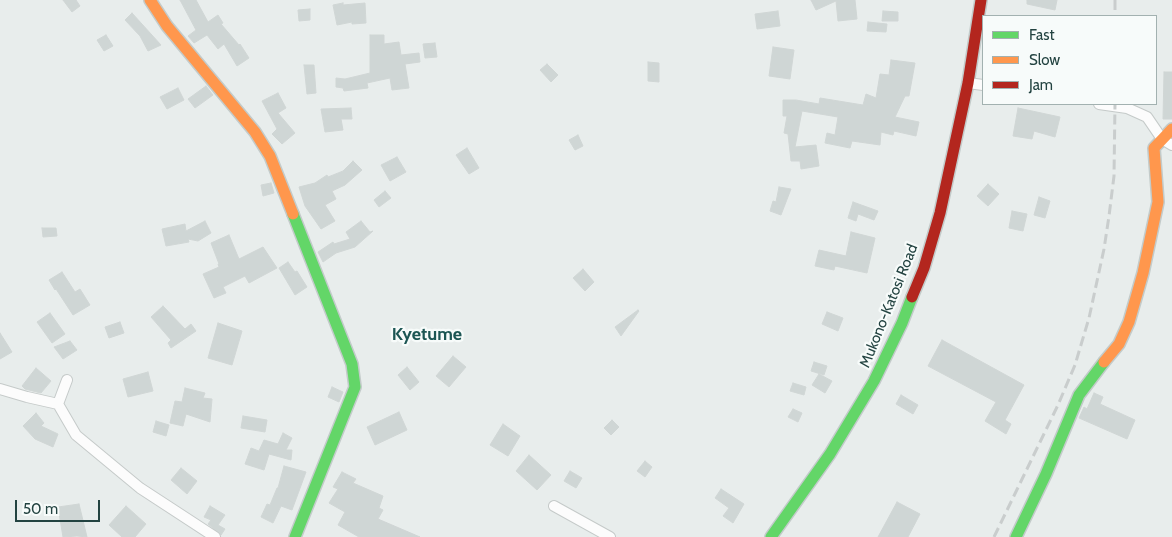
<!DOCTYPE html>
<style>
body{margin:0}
#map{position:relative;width:1172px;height:537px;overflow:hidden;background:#e8edec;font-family:Cabin,sans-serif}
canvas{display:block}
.legend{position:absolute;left:982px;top:15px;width:175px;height:90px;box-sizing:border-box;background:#f7fbfa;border:1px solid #a2b1b0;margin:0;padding:6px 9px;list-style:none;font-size:15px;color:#234341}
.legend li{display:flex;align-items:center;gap:10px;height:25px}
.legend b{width:25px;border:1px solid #a2b1b0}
.scale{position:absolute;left:15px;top:500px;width:85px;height:22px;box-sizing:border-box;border:2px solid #234341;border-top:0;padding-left:6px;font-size:15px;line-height:18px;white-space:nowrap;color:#234341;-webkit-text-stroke:4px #f7fbfa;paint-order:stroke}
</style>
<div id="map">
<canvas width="1172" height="537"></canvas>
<ul class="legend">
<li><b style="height:6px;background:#63d668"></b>Fast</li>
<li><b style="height:6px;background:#ff974d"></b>Slow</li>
<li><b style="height:6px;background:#b3261e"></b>Jam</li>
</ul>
<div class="scale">50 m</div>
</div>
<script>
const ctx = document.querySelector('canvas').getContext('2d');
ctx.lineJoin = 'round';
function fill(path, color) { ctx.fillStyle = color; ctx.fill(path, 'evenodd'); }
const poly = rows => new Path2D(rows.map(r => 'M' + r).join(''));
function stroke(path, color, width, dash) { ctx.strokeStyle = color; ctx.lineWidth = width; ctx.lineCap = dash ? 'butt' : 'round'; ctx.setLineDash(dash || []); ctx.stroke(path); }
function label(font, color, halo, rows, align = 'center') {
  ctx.font = font + ' Cabin,sans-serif'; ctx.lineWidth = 4.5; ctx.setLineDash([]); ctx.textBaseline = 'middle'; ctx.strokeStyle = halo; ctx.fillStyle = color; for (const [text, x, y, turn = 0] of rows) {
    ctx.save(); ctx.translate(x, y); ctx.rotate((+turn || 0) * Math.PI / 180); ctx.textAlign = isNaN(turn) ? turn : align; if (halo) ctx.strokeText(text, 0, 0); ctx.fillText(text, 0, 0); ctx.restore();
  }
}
const building = poly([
 [63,0,76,0,80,6,72,12,63,0],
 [180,0,196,0,208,22,218,15,223,23,221,24,239,45,240,44,249,58,237,66,224,44,218,49,207,35,194,43,188,36,196,30,180,0],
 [811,0,855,0,857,19,838,21,836,1,816,10,811,0],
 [1027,0,1057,0,1055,10,1027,4,1027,0],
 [343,3,343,5,365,3,366,23,352,24,352,22,337,25,333,5,343,3],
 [310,9,310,20,299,21,298,10,310,9],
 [778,11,780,26,757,29,755,14,778,11],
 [883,11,898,12,898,21,882,21,883,11],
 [132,13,161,45,148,51,140,36,125,20,132,13],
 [868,22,887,24,886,32,867,31,868,22],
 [106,35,113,46,104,51,97,40,106,35],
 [370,35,384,35,384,44,399,42,401,55,419,53,420,62,405,64,409,88,392,90,390,78,367,83,368,88,344,91,343,88,336,87,336,78,345,79,370,73,370,35],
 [435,43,437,57,425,58,423,44,435,43],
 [773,47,794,50,790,79,769,76,773,47],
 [891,60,915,63,909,96,905,96,895,117,919,122,916,136,894,131,893,135,881,132,880,145,852,141,850,148,825,143,827,133,835,135,838,117,802,111,795,147,816,145,819,166,801,169,800,161,791,161,788,134,784,133,787,116,783,116,783,100,796,100,819,104,820,98,863,105,866,94,876,98,880,74,889,75,891,60],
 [648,62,659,63,659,82,648,81,648,62],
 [547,64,558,75,551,82,540,70,547,64],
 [304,65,314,65,316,93,307,94,304,65],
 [1164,72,1172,72,1172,119,1163,119,1164,72],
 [206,86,213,95,195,108,188,99,206,86],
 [178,88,184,100,167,109,160,97,178,88],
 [278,93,286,108,278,113,295,133,282,144,272,134,277,129,262,101,278,93],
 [351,108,352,119,341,119,343,130,325,132,321,109,351,108],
 [1018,108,1060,117,1055,137,1034,131,1032,139,1013,136,1018,108],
 [578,135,583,146,575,150,569,140,578,135],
 [467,148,479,168,469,174,456,155,467,148],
 [397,157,406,172,390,181,381,165,397,157],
 [353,161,362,170,345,185,332,191,336,199,325,205,335,221,321,229,305,206,299,187,315,183,327,175,328,177,343,171,353,161],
 [271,183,274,193,263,196,261,185,271,183],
 [988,184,999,194,988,206,977,196,988,184],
 [779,187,791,189,781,215,770,211,773,201,776,202,779,187],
 [385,191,391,198,379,207,374,200,385,191],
 [1039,197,1050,201,1045,218,1034,215,1039,197],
 [853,202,878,211,874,220,858,214,856,221,848,218,853,202],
 [1012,211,1027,214,1023,231,1009,228,1012,211],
 [205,221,211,233,198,241,188,239,189,242,166,246,162,229,185,224,186,231,205,221],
 [361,221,370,232,373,231,355,247,336,253,323,262,318,252,333,242,334,244,350,239,346,232,361,221],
 [42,228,56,228,57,236,43,237,42,228],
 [851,232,875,238,867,273,835,266,834,270,815,266,819,250,846,256,851,232],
 [229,235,239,259,263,247,277,268,249,283,245,276,223,287,226,293,214,298,203,274,219,267,218,264,219,264,211,243,229,235],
 [288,262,295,272,297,271,307,287,295,295,279,268,288,262],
 [583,269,594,282,585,291,573,278,583,269],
 [62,272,75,292,80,289,90,305,73,315,56,289,55,290,49,280,62,272],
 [163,306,185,329,191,324,196,331,171,348,168,343,171,340,151,317,163,306],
 [638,310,639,311,621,336,615,327,638,310],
 [827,312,843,318,838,331,822,324,827,312],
 [50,313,65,334,52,343,37,322,50,313],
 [120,322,124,333,109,338,105,327,120,322],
 [218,323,242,331,232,365,208,358,218,323],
 [0,333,12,352,0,359,0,333],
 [942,340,1024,385,1005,420,1011,424,1006,434,985,421,996,402,928,366,942,340],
 [70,341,77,350,63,359,54,347,70,341],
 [453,356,466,367,449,387,436,376,453,356],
 [814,362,827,366,824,375,811,371,814,362],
 [407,367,419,382,410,390,398,375,407,367],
 [36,368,51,381,41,393,25,389,22,386,36,368],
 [148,372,153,391,128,397,123,379,148,372],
 [819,374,832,381,825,393,812,385,819,374],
 [793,383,806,387,804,395,790,391,793,383],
 [332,387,343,392,339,402,328,397,332,387],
 [185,388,205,393,203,398,212,399,210,422,186,414,183,426,170,423,175,401,182,402,185,388],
 [1094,393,1103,397,1100,404,1135,420,1127,439,1079,418,1084,407,1087,409,1094,393],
 [901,395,918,405,913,414,896,404,901,395],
 [793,409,802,413,798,422,788,417,793,409],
 [399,412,407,430,375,445,367,427,399,412],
 [36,413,44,423,41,426,58,434,53,447,35,439,23,426,36,413],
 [243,416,267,420,265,432,241,428,243,416],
 [612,420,619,427,611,435,604,428,612,420],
 [156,421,169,425,166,436,153,432,156,421],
 [503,424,520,436,508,456,490,445,503,424],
 [283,433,292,438,286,450,292,450,291,460,269,454,264,470,245,464,251,448,259,451,264,440,278,444,283,433],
 [529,455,551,475,537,490,516,471,529,455],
 [645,461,652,467,645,477,637,471,645,461],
 [284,466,306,472,292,510,281,506,273,523,261,517,267,504,270,505,277,488,278,488,284,466],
 [181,468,197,481,187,494,171,480,181,468],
 [570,471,582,478,576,488,564,481,570,471],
 [342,472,356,479,353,483,383,496,379,508,383,510,378,519,420,537,359,537,338,525,345,512,329,503,338,489,333,487,342,472],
 [721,489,744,504,733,523,723,516,729,508,715,498,721,489],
 [897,502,920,514,908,537,878,537,897,502],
 [79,504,87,537,77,536,63,537,58,507,79,504],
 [126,506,146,524,135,537,122,537,109,525,126,506],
 [210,506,225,515,218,525,225,529,221,535,208,524,211,520,204,517,210,506]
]);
fill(building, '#cfd6d5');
stroke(building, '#d0d6d5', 1);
const street = poly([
 [968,83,983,85],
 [1099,104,1127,108,1147,117,1162,139,1172,145],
 [67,380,58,404,76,435,140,488,215,537],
 [0,389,27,397,58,404],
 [554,506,610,537]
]);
const fast = poly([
 [293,214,352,364,355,387,295,537],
 [771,537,830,454,874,381,902,323,912,297],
 [1016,537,1046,474,1079,395,1104,362]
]);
const slow = poly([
 [150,0,167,26,255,132,270,156,293,214],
 [1104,362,1119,344,1129,322,1143,273,1158,202,1154,148,1172,129]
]);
const jam = poly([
 [912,297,924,268,940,213,968,83,981,0]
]);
stroke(street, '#c5cac9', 12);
stroke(fast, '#c3cbca', 14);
stroke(slow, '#c3cbca', 14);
stroke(jam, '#c3cbca', 14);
stroke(street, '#fcfcfc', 10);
stroke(fast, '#63d668', 11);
stroke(slow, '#ff974d', 11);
stroke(jam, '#b3261e', 11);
stroke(poly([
 [1115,0,1115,16],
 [994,537,1058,405,1075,365,1089,318,1104,249,1109,216,1114,176,1115,104]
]), '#c9cdcd', 3, [10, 5]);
label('15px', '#234341', '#f7fbfa', [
 ["Mukono-Katosi Road",889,306,-68]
]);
label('bold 18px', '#1d5654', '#f7fbfa', [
 ["Kyetume",427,335]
]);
</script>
